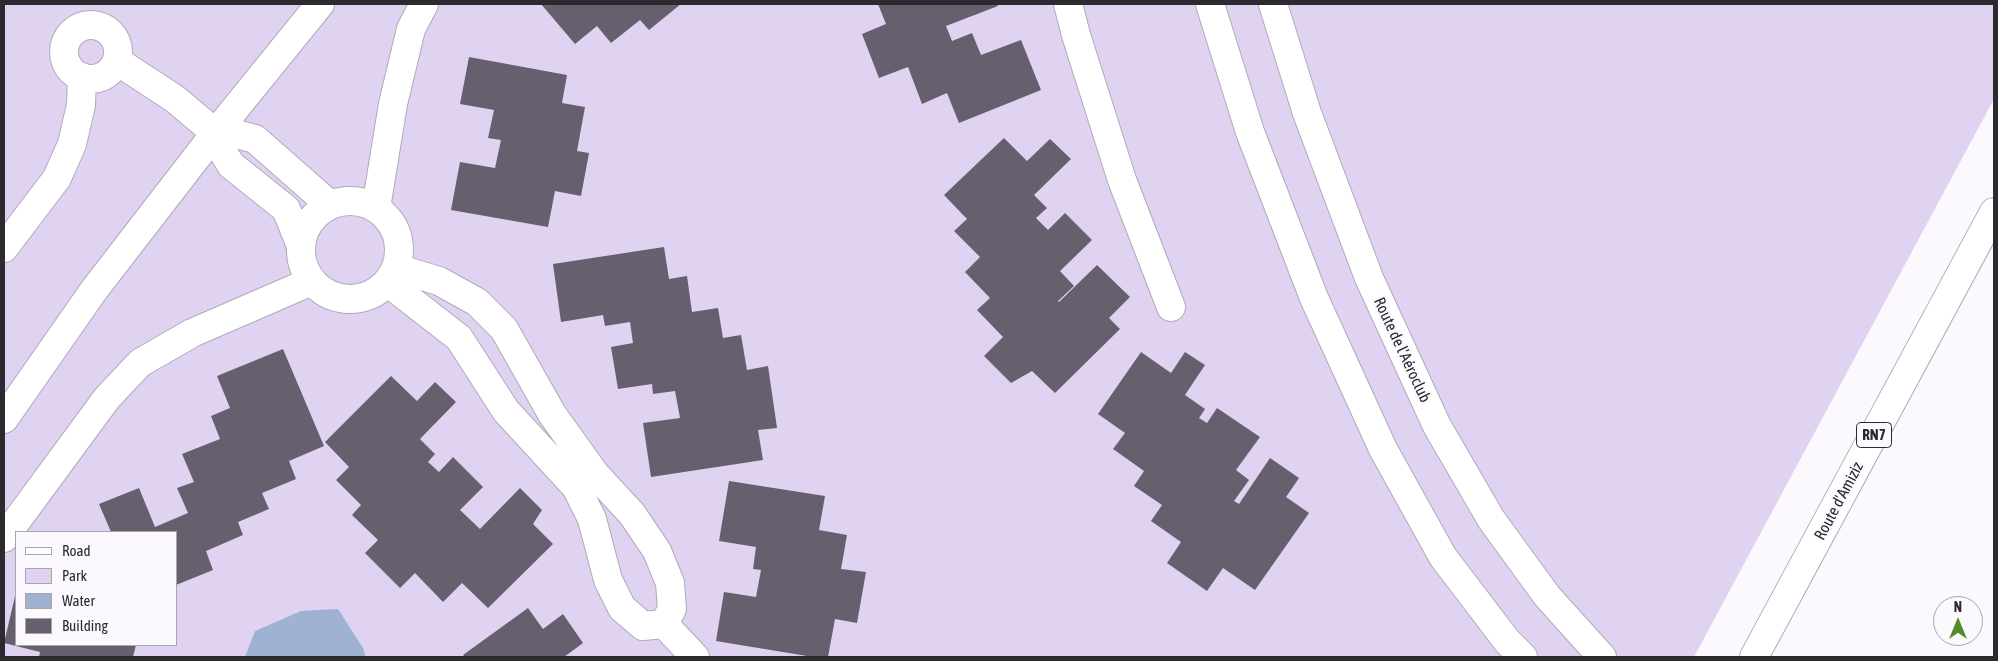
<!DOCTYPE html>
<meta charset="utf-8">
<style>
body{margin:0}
#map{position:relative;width:1998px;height:661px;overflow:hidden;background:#fbf9fd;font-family:"Asap Condensed",sans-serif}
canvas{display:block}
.frame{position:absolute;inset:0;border:5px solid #2c2930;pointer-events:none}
.legend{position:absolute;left:15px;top:531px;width:162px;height:115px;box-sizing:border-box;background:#fbf9fd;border:1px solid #a8a6ab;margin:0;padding:6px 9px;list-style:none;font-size:15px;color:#2c2930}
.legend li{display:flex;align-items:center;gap:10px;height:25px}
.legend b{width:25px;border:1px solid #a8a6ab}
.north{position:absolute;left:1933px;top:596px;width:50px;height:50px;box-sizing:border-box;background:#fbf9fd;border:1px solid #a8a6ab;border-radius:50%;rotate:0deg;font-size:14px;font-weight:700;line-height:20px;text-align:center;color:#2c2930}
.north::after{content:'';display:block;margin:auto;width:18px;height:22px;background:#508b29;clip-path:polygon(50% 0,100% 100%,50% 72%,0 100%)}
</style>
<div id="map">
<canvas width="1998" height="661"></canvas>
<div class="frame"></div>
<ul class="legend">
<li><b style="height:6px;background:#fff"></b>Road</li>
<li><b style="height:14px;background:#e0d3f2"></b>Park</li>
<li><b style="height:14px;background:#9fb2d1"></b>Water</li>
<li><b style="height:14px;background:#655f6e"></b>Building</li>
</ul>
<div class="north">N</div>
</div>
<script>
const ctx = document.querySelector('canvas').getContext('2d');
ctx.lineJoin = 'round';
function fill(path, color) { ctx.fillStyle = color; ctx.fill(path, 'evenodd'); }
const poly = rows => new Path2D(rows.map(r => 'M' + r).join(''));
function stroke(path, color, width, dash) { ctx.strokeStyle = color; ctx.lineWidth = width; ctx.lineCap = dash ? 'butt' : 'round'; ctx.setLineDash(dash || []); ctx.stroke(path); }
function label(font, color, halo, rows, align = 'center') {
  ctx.font = font + ' "Asap Condensed",sans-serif'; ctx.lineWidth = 5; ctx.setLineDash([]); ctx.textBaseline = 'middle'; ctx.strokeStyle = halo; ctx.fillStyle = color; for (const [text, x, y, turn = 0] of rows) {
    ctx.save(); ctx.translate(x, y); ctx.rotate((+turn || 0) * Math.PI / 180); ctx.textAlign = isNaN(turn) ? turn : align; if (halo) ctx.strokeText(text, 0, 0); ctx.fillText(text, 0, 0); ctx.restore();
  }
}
fill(poly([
 [4,4,1994,4,1994,99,1694,657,4,657],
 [16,532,176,532,176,645,16,645]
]), '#e0d3f2');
fill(poly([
 [338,609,363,648,366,657,245,657,255,631,301,611]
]), '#9fb2d1');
fill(poly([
 [541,4,681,4,649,30,640,20,611,43,597,26,575,44],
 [878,4,997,4,998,6,946,26,952,41,972,33,981,55,1021,40,1041,90,959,123,947,93,922,104,908,67,879,78,862,34,886,24],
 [469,57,567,75,562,103,585,107,577,151,589,153,581,196,555,191,548,227,451,210,460,162,495,168,501,140,488,138,494,110,460,104],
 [1004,138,1027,161,1050,139,1071,159,1034,195,1047,208,1036,218,1048,230,1065,213,1092,240,1060,271,1074,286,1058,301,1059,302,1097,265,1130,297,1109,318,1120,329,1055,393,1032,371,1011,383,984,356,1003,337,977,310,990,298,965,272,980,257,954,231,967,219,944,195],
 [664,247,669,279,687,276,692,312,718,308,723,338,741,335,747,370,768,366,777,428,758,430,763,460,651,477,643,423,680,418,675,391,653,394,652,384,618,389,611,347,633,343,630,322,605,326,603,315,561,322,553,264],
 [283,349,324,446,289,461,296,479,262,493,269,509,238,522,243,535,206,551,213,570,176,585,176,532,111,532,99,504,139,488,155,527,188,513,177,488,194,482,182,454,220,439,211,416,230,408,217,376],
 [1141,352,1171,373,1185,352,1205,365,1185,395,1205,409,1199,418,1207,423,1217,408,1260,437,1236,470,1249,480,1234,501,1239,504,1270,458,1299,478,1286,497,1309,513,1255,590,1223,568,1207,591,1167,563,1181,542,1151,521,1162,505,1134,486,1144,471,1113,449,1125,433,1098,414],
 [391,376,417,401,435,382,456,402,420,439,435,454,428,462,439,472,453,457,483,487,460,510,480,529,520,488,542,510,533,524,553,544,488,608,462,583,443,602,415,573,400,588,365,553,378,540,352,515,361,505,336,480,349,467,325,442],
 [729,481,825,496,819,530,847,535,841,569,866,572,857,623,835,619,828,657,813,657,716,641,724,592,756,597,761,570,753,569,756,547,719,541],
 [16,592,16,645,136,645,133,657,39,657,40,652,4,643],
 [528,608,543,629,563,614,583,643,564,657,465,657,463,655]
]), '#655f6e');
const street = poly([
 [1068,4,1076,35,1122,180,1171,307],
 [1210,4,1250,132,1314,298,1383,449,1443,557,1507,641,1523,657],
 [1273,4,1307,113,1369,278,1437,426,1491,519,1547,596,1602,657],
 '64 52a27 27 0 1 1 54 0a27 27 0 1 1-54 0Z',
 [117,61,175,99,207,126,255,139,330,205],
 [207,126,231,165,286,209,301,246],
 '301 250a49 49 0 1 1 98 0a49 49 0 1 1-98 0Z',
 [376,208,393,104,411,29,424,4],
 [4,248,57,178,72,144,81,105,82,77],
 [387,282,459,338,506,411,576,487,592,519,608,580,622,608,643,626,664,624,672,609,670,583,657,551,632,514,595,474,552,414,504,329,477,302,439,281,396,268],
 [4,419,94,290,213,136,320,4],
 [4,538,107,398,140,363,192,333,312,281],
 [664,624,695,657]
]);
const primary = poly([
 [1754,657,1994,212]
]);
stroke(street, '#b0a9ba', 30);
stroke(primary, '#b0a9ba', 30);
stroke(street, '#fff', 28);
stroke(primary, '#fff', 28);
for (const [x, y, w] of [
 [1874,435,35]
]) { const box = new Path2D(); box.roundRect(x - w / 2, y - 12.5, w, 25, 4); ctx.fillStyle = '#fbf9fd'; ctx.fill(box); stroke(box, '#2c2930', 1); }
label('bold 15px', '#2c2930', null, [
 ["RN7",1874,435]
]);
label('16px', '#2c2930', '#fbf9fd', [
 ["Route de l’Aéroclub",1402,350,65],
 ["Route d'Amiziz",1839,501,-62]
]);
</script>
